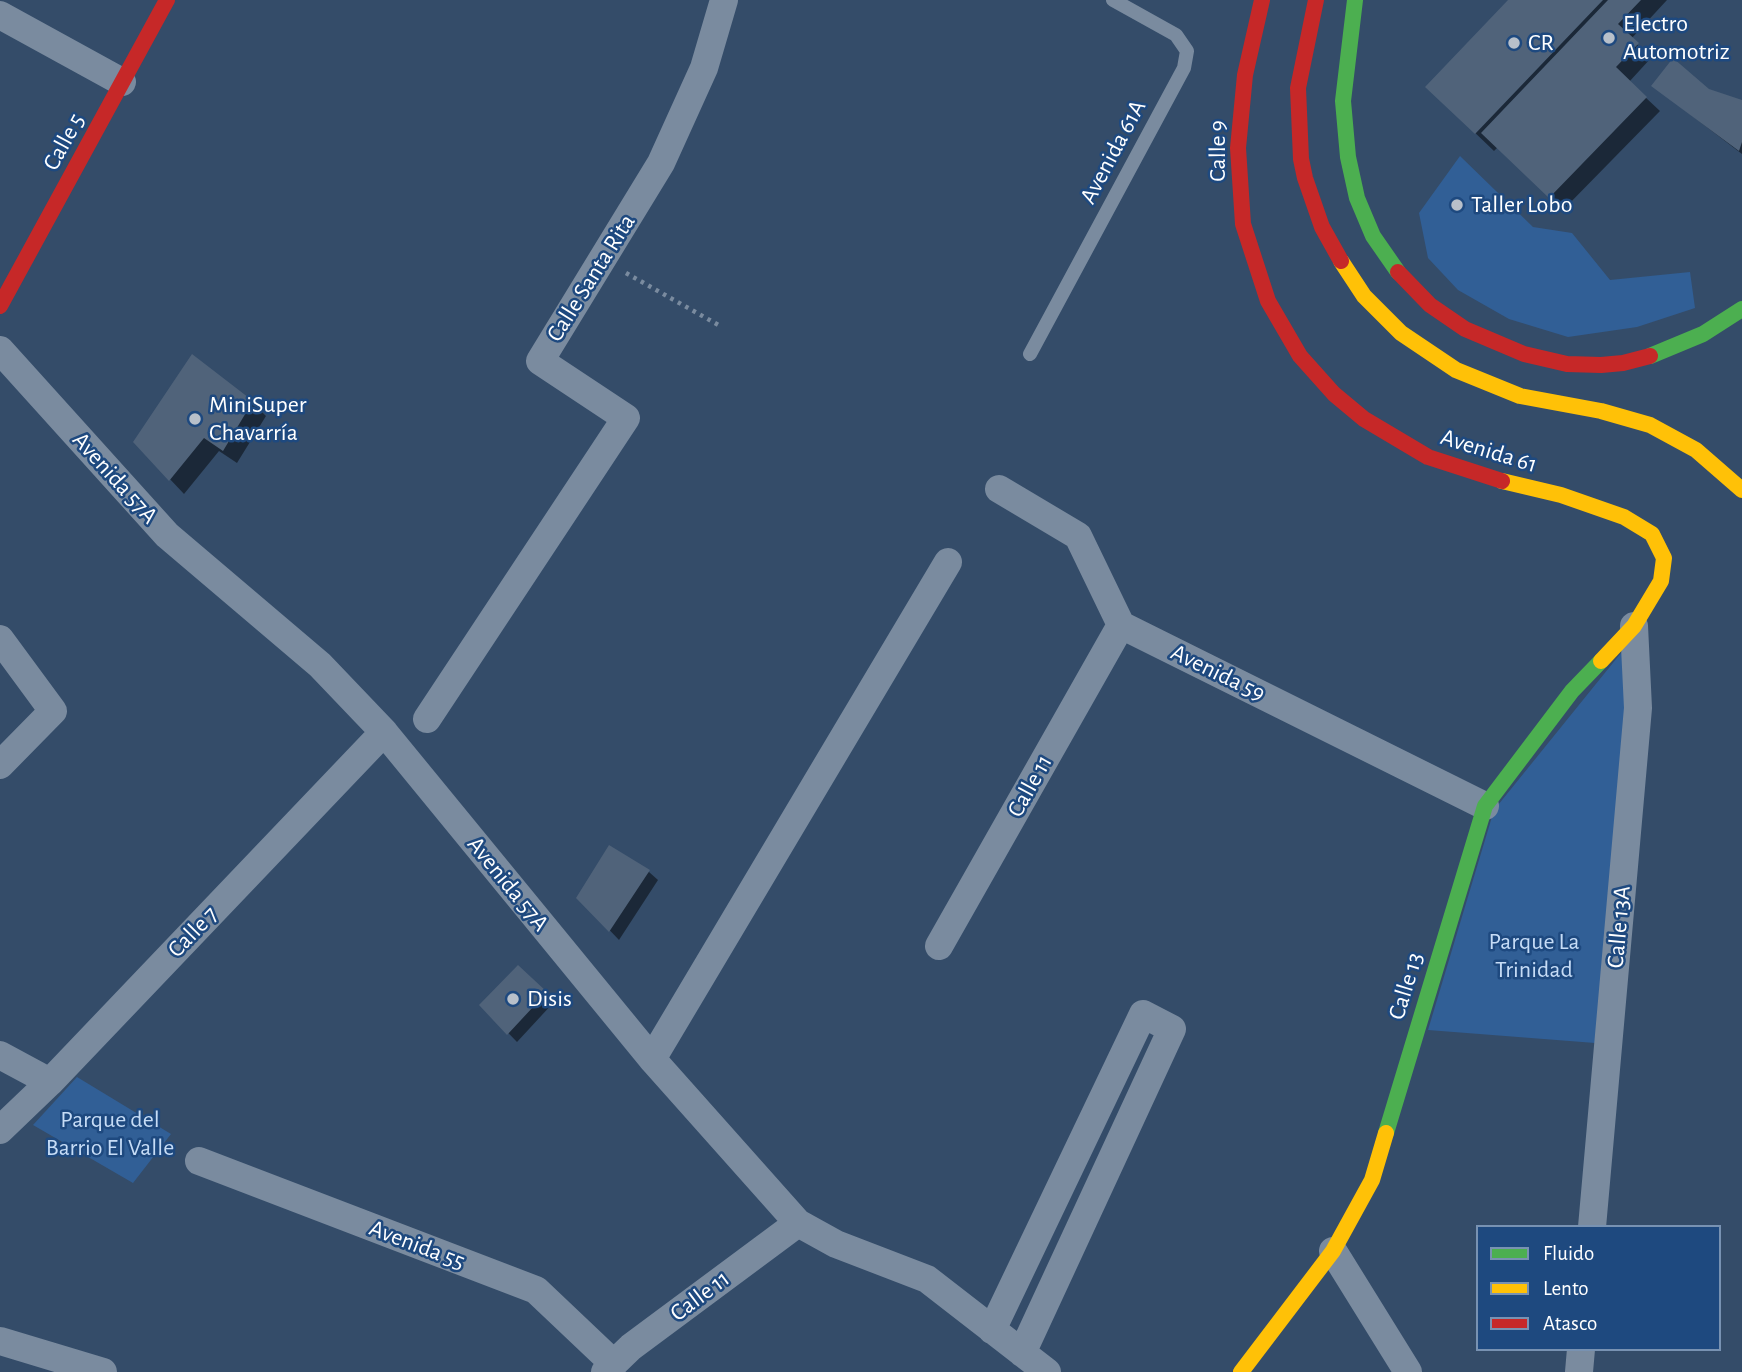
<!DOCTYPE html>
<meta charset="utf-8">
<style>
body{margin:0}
#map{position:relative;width:1742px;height:1372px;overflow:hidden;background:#344c69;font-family:"Alegreya Sans",sans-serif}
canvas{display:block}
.legend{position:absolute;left:1476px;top:1225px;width:245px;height:126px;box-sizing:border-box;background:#1e497f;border:2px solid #7892b2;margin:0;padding:9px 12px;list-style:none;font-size:21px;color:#fff}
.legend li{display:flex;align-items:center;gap:14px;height:35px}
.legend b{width:35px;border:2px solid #7892b2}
</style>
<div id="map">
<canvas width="1742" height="1372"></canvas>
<ul class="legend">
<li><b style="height:9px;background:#4caf50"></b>Fluido</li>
<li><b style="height:9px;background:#ffc107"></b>Lento</li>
<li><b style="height:9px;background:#c62828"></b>Atasco</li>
</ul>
</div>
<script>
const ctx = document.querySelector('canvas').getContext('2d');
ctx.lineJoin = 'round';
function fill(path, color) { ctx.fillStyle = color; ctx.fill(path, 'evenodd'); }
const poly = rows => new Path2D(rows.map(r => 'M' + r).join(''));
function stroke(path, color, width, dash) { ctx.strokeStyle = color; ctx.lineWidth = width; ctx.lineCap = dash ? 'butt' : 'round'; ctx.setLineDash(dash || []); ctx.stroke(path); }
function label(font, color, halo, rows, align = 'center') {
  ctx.font = font + ' "Alegreya Sans",sans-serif'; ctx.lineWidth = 5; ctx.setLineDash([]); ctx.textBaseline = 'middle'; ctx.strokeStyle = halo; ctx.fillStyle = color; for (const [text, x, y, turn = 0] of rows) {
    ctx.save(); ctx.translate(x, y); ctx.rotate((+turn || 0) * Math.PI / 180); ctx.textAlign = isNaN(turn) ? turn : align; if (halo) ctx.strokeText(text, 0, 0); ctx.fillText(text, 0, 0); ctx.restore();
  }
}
fill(poly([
 [1460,156,1533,227,1572,233,1610,280,1690,272,1695,308,1637,327,1568,337,1509,319,1458,290,1428,258,1419,213],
 [1625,648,1625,728,1608,1044,1428,1030,1494,810],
 [77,1077,171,1134,133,1183,33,1125]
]), '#315f96');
fill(poly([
 [1511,0,1667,0,1631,39,1651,58,1629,82,1660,111,1563,210,1498,147,1494,151,1446,105],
 [1653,86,1708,91,1742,102,1742,154],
 [252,402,266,416,237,463,219,451,184,494,135,442],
 [649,872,658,880,619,940,578,897],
 [519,967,554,1002,517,1042,481,1005]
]), '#0007');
fill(poly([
 [1508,0,1603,0,1475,134,1425,87],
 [1608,0,1641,0,1618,24,1639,43,1616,67,1647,97,1549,198,1481,133],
 [1673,58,1709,89,1742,100,1742,142,1739,151,1651,86],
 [192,354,253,401,223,451,204,438,169,481,133,442],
 [609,845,650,870,609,932,576,898],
 [518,965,547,992,507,1035,479,1005]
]), '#50637a');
stroke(poly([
 [626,273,722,327]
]), '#7a8b9f', 4.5, [3.5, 5]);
stroke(poly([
 [1030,354,1184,68,1187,51,1176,35,1113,0]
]), '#7a8b9f', 14);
stroke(poly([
 [0,15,122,82],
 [0,350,167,535,320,665,384,732,652,1059,798,1223,836,1244,927,1279,1047,1372],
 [999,489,1078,536,1121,625,1485,806],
 [0,639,53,711,0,765],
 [427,719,626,418,540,361,661,163,704,68,724,0],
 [939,946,1121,625],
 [0,1055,50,1082],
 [652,1059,948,562],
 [0,1130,50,1082,384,732],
 [199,1161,536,1290,614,1364],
 [1592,1227,1638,708,1634,626],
 [1333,1251,1408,1372],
 [992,1330,1143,1014,1172,1029,1022,1353],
 [0,1341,103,1372],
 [605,1372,631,1347,798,1223],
 [1579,1372,1581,1349]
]), '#7a8b9f', 28);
stroke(poly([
 [1355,0,1343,101,1348,157,1357,198,1373,236,1398,272],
 [1650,356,1703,334,1742,309],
 [1386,1133,1485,806,1572,691,1601,661]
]), '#4caf50', 16);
stroke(poly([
 [1341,261,1364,296,1401,333,1456,370,1520,396,1601,411,1650,425,1696,450,1742,490],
 [1502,481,1561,495,1624,517,1652,534,1664,558,1661,581,1634,626,1601,661],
 [1241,1372,1333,1251,1372,1180,1386,1133]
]), '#ffc107', 16);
stroke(poly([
 [1262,0,1245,75,1238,148,1243,224,1268,301,1300,356,1334,394,1364,419,1428,457,1502,481],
 [1316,0,1298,88,1301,159,1305,178,1322,227,1341,261],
 [1398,272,1430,305,1465,329,1524,354,1567,364,1601,365,1623,363,1650,356],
 [0,306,167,0]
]), '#c62828', 16);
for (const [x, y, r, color] of [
 [1609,38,7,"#b8c0ca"],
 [1514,43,7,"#b8c0ca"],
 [1457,205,7,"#b8c0ca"],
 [195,419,7,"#b8c0ca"],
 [513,999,7,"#b8c0ca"]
]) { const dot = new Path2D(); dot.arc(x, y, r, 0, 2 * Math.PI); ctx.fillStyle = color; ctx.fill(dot); stroke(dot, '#1e497f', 2.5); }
label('24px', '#fff', '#1e497f', [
 ["Electro",1623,24],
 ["Automotriz",1623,52],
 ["CR",1528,43],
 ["Taller Lobo",1471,205],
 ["MiniSuper",209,405],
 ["Chavarría",209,433],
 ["Disis",527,999]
], 'left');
label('24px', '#fff', '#1e497f', [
 ["Calle 5",64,142,-61],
 ["Calle 9",1218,151,-90],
 ["Avenida 61A",1113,152,-62],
 ["Calle Santa Rita",591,278,-58],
 ["Avenida 61",1489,451,17],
 ["Avenida 57A",115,478,48],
 ["Avenida 59",1218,673,26],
 ["Calle 11",1030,786,-61],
 ["Avenida 57A",508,884,51],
 ["Calle 13A",1619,927,-85],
 ["Calle 7",193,932,-46],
 ["Calle 13",1406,986,-73],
 ["Avenida 55",417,1245,21],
 ["Calle 11",700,1296,-37]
]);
label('24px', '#c6dcf6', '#1e497f', [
 ["Parque La",1534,942],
 ["Trinidad",1534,970],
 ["Parque del",110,1120],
 ["Barrio El Valle",110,1148]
]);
</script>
